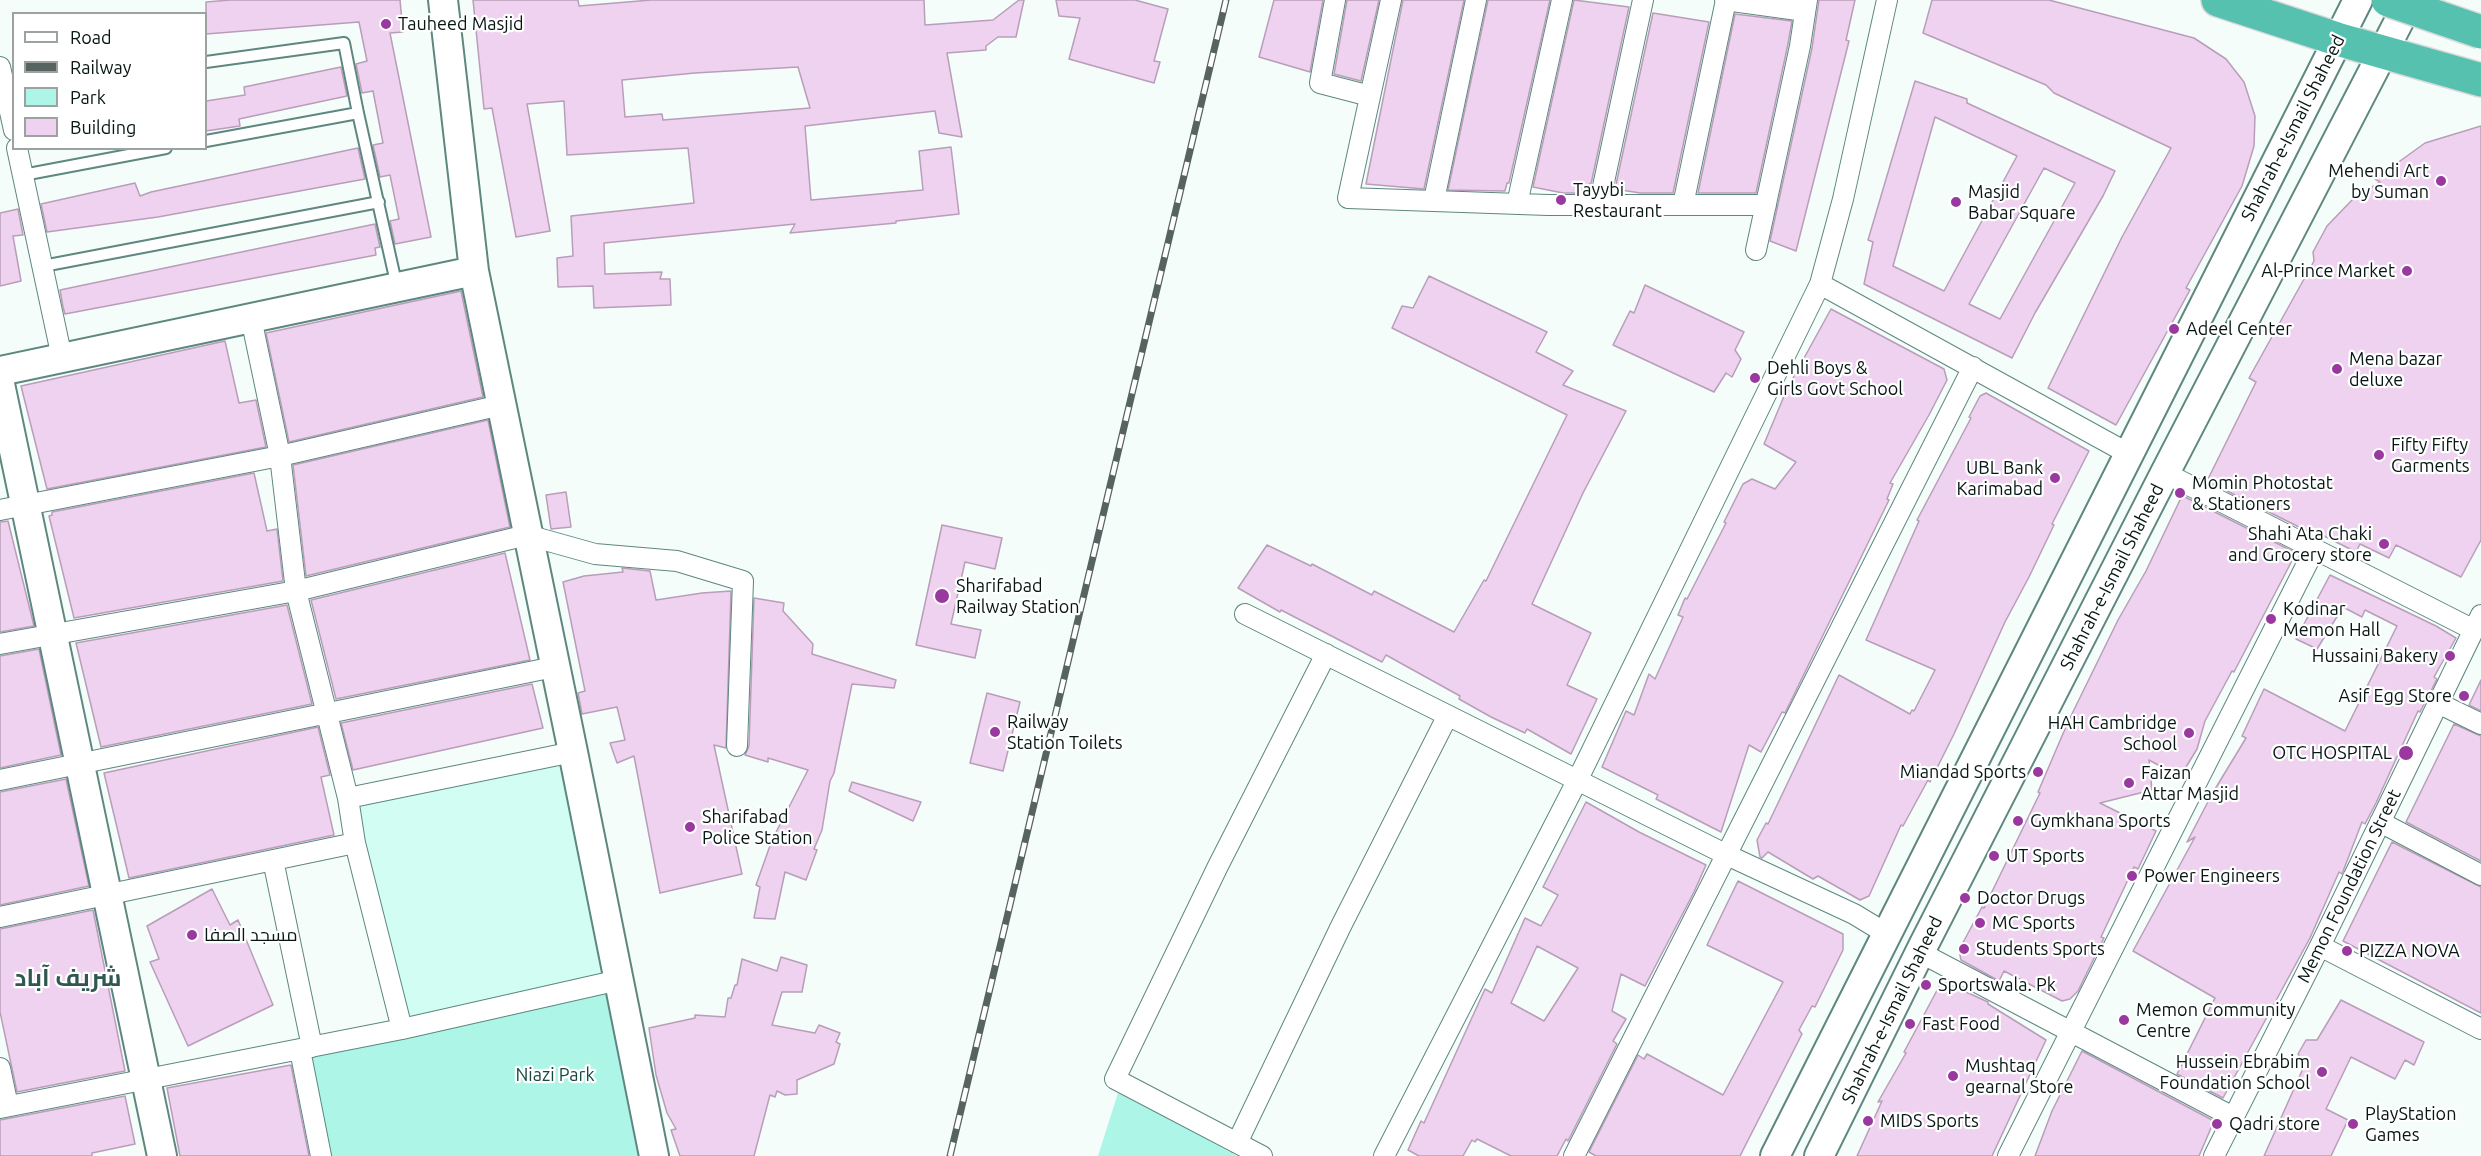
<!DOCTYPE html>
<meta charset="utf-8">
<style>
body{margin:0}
#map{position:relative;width:2481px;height:1156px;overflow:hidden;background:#f5fdfb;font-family:Ubuntu,sans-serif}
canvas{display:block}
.legend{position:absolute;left:12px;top:12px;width:195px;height:138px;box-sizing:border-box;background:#fff;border:2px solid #9ba2a1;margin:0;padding:8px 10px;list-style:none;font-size:18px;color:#061613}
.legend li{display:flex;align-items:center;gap:12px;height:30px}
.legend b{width:30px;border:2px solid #9ba2a1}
</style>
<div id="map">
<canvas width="2481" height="1156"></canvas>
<ul class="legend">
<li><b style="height:8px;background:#fff"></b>Road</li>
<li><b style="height:8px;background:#566360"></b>Railway</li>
<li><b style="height:16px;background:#adf5e7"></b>Park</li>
<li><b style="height:16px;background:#eed2ef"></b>Building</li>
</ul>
</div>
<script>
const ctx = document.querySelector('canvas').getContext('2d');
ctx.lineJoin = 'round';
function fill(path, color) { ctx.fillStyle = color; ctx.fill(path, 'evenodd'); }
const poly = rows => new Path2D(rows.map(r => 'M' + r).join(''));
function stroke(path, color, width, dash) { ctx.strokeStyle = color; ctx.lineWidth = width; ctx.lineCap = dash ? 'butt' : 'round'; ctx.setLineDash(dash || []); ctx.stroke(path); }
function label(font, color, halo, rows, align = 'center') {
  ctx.font = font + ' Ubuntu,Cairo,sans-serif'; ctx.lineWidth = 4.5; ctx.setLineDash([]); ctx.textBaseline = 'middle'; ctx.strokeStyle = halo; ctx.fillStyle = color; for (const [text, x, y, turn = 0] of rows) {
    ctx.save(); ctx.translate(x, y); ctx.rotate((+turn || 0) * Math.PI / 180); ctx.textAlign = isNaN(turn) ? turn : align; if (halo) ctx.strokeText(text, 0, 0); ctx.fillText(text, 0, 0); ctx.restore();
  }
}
fill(poly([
 [571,752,618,979,393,1029,349,799]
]), '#d1fdf3');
fill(poly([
 [618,979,654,1156,321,1156,300,1050],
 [1118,1093,1187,1128,1237,1156,1098,1156]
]), '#adf5e7');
const building = poly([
 [230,0,400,0,403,32,390,33,431,237,395,244,390,221,399,219,390,175,380,177,373,145,383,143,373,91,362,93,356,64,367,61,359,22,206,34,206,2,230,0],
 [473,0,578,0,579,6,651,0,924,0,925,25,993,20,1019,0,1024,0,1016,37,998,37,986,46,986,50,947,53,962,137,939,133,935,111,805,126,811,200,923,190,919,151,951,147,959,214,896,221,896,223,790,233,795,224,604,243,605,274,662,272,660,279,670,279,671,305,594,308,593,286,558,287,557,258,573,256,571,216,694,203,688,148,567,155,564,101,527,104,550,231,516,237,492,108,484,109,473,0],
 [798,67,810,108,663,120,662,114,625,117,622,80,695,73,798,67],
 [1056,0,1135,0,1168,9,1154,61,1160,62,1154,83,1069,59,1080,18,1059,16,1056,0],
 [1274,0,1323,0,1310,72,1259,57,1274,0],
 [1347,0,1379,0,1361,81,1334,74,1347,0],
 [1403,0,1464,0,1424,189,1366,184,1403,0],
 [1488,0,1550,0,1509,183,1507,183,1505,191,1448,190,1488,0],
 [1574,0,1629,7,1591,184,1589,184,1587,193,1563,193,1533,187,1574,0],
 [1819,0,1855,0,1846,40,1849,41,1796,251,1770,241,1812,48,1819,0],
 [1932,0,2049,0,2194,38,2226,59,2244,82,2255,116,2254,146,2242,186,2186,288,2190,290,2116,425,2048,388,2122,237,2171,148,2054,93,2046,85,1923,33,1932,0],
 [1653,13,1709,22,1673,193,1640,193,1615,189,1653,13],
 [1735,14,1792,21,1788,44,1756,193,1698,193,1735,14],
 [341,67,347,96,239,119,240,126,206,131,206,101,245,95,244,87,341,67],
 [1915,81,1967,99,1967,103,2115,171,2103,196,2035,313,2012,358,1864,284,1873,242,1868,240,1915,81],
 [1935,117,2017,156,1944,291,1893,266,1935,117],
 [2044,168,2075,183,2000,319,1969,304,2044,168],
 [2481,126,2481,540,2461,577,2396,545,2389,558,2360,544,2356,552,2308,528,2307,531,2207,481,2256,382,2249,378,2314,261,2313,252,2327,226,2353,199,2380,182,2375,179,2425,143,2481,126],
 [358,148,365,179,158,217,47,232,41,204,135,183,140,196,151,192,358,148],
 [18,209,23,235,13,236,21,281,0,286,0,213,18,209],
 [375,224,380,247,375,248,376,255,65,314,63,307,60,290,375,224],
 [1429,276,1547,332,1536,352,1573,371,1563,385,1626,411,1583,493,1532,604,1591,633,1567,685,1597,699,1571,754,1527,729,1525,733,1491,717,1459,699,1460,696,1386,655,1382,662,1281,610,1280,612,1238,588,1267,545,1311,566,1312,564,1372,595,1374,591,1454,632,1484,580,1486,581,1567,415,1392,328,1402,306,1413,308,1429,276],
 [1645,285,1744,332,1735,350,1741,359,1732,377,1726,373,1714,392,1613,345,1630,311,1634,313,1645,285],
 [461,291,483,397,289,442,266,333,461,291],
 [1831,309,1944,369,1947,380,1929,415,1890,483,1893,484,1887,499,1889,500,1785,713,1782,712,1761,752,1749,745,1721,832,1656,799,1658,795,1602,767,1626,711,1634,715,1649,674,1655,679,1683,617,1678,615,1685,598,1687,599,1726,523,1724,522,1743,484,1752,479,1775,489,1796,462,1764,444,1787,389,1831,309],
 [225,341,239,403,256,400,266,447,47,489,21,386,225,341],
 [1986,393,2089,451,2052,524,2054,525,2029,577,2005,622,1954,734,1930,782,1928,780,1903,826,1901,825,1869,896,1860,900,1818,876,1813,879,1768,852,1762,858,1760,857,1757,840,1766,823,1768,824,1839,675,1910,714,1912,710,1914,711,1935,670,1866,640,1919,521,1917,520,1971,418,1969,417,1980,396,1986,393],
 [488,420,510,527,306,576,293,465,488,420],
 [254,473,267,531,277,529,283,581,74,618,49,516,52,515,52,512,254,473],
 [566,492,571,527,551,529,546,495,566,492],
 [2185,497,2296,553,2234,672,2232,671,2205,721,2197,749,2180,777,2149,760,2152,790,2100,803,2156,831,2138,869,2134,867,2101,937,2104,938,2078,991,2070,999,2062,1001,2004,971,1999,981,1961,960,1959,950,1982,907,1984,908,2040,793,2038,792,2068,722,2118,620,2146,571,2180,500,2185,497],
 [8,521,34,626,0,632,0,522,8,521],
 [942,525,1002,538,995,569,965,562,951,624,981,630,975,658,916,645,942,525],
 [505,553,530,660,336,699,311,600,505,553],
 [622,568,650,571,656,600,702,593,731,591,726,748,714,745,742,874,660,893,634,756,617,763,610,743,625,740,617,707,582,714,578,693,585,691,563,582,584,576,623,572,622,568],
 [2330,575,2436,626,2456,638,2434,677,2437,679,2420,712,2418,711,2376,803,2365,824,2362,822,2342,874,2339,872,2310,938,2223,1098,2177,1074,2215,998,2133,951,2195,837,2187,842,2212,794,2246,738,2242,736,2264,689,2345,731,2397,626,2365,610,2362,617,2343,607,2317,649,2296,639,2330,575],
 [754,598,784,603,783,611,813,644,812,654,896,680,894,688,852,684,834,773,830,781,822,830,814,849,817,850,806,880,785,872,775,919,754,918,760,887,756,885,772,840,808,770,768,758,768,762,745,755,749,746,754,598],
 [287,605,312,704,101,747,76,643,287,605],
 [39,649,61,755,0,768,0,656,39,649],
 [2481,680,2481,711,2469,705,2481,680],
 [532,684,543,728,353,770,341,723,532,684],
 [987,693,1020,702,1003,771,970,763,987,693],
 [2454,724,2481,736,2481,861,2406,822,2454,724],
 [318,727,330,775,321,777,334,835,129,878,104,773,318,727],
 [66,779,89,886,0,905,0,792,66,779],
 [852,782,921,802,913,821,849,791,852,782],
 [1586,802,1639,832,1706,865,1694,892,1645,986,1621,974,1612,1011,1626,1019,1613,1041,1617,1044,1568,1141,1566,1139,1557,1156,1511,1156,1477,1139,1475,1142,1472,1140,1463,1156,1419,1156,1408,1150,1421,1121,1424,1123,1485,989,1492,993,1525,918,1541,926,1558,895,1543,887,1586,802],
 [1537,946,1578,968,1544,1021,1511,1003,1537,946],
 [2392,842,2481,887,2481,1013,2343,941,2392,842],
 [1738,881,1843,934,1843,950,1815,1007,1812,1006,1799,1030,1802,1034,1740,1156,1596,1156,1589,1152,1638,1055,1644,1059,1647,1054,1723,1095,1783,982,1707,945,1738,881],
 [212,889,230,925,238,920,273,1005,188,1046,150,962,159,959,147,926,212,889],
 [93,910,125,1071,17,1092,0,1012,0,929,93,910],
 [781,957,807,965,802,992,782,992,772,1025,815,1033,819,1025,840,1033,836,1042,840,1044,834,1064,797,1080,797,1094,785,1095,777,1091,775,1097,770,1095,754,1156,680,1156,671,1130,676,1129,667,1113,656,1075,649,1028,695,1018,695,1015,725,1017,728,998,731,998,735,985,737,985,742,959,777,971,781,957],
 [1942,981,1988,1002,1988,1004,2046,1040,1992,1156,1857,1156,1882,1101,1878,1102,1906,1053,1904,1052,1942,981],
 [2341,1000,2424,1042,2414,1065,2405,1060,2395,1079,2351,1057,2326,1109,2348,1120,2331,1156,2264,1156,2305,1064,2298,1054,2306,1040,2317,1040,2341,1000],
 [2082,1051,2214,1121,2199,1156,2035,1156,2052,1111,2082,1051],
 [291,1065,309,1156,180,1156,167,1088,291,1065],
 [125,1096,135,1144,92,1153,92,1156,0,1156,0,1120,125,1096]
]);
fill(building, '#eed2ef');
stroke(building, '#b89eb9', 1.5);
const lane = poly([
 [206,62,344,43,358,113,397,287],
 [206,141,358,113],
 [23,175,166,148],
 [43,266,379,202]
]);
const street = poly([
 [1335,0,1320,83,1370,96],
 [1391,0,1348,198,1548,205,1766,205],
 [1725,0,1805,11],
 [0,67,14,130],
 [17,148,62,358],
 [1434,200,1476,0],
 [1517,204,1562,0],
 [1599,205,1643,0],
 [1683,205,1726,0],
 [1756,250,1800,46,1807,0],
 [1820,284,2129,454],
 [251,318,280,456,296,591,348,798],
 [2165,473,2474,630],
 [0,510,280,456,501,405],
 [1245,614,1727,855,1854,914,1887,934],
 [0,644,296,591,527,535,595,554,677,561,743,581,737,746],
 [2438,703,2481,724],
 [0,780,554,667],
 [2380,822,2481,875],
 [273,860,312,1047],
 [0,917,355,843],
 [2320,946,2481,1029],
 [1921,953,2233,1117],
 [402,1029,355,843,348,798,573,752],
 [300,1050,321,1156],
 [0,1068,8,1106],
 [0,1108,402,1029,619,980],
 [1237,1143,1341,926,1447,717],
 [1262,1156,1115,1079,1218,866,1326,654],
 [1384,1156,1577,781,1820,284,1843,199,1887,0],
 [1574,1156,1973,367],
 [2008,1156,2315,548],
 [2214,1156,2320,946,2481,615]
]);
const secondary = poly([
 [443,0,474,271,573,752,654,1156],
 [0,371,474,271],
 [0,384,162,1156],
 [1775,1156,2358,0],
 [1819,1156,1923,946,2165,473,2410,0]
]);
const highway = poly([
 [2218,0,2337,39,2481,80]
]);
stroke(lane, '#5d877f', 14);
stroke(street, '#5d877f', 22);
stroke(secondary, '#5d877f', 32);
stroke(highway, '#d7dad9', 36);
stroke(lane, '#fff', 10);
stroke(street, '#fff', 20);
stroke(secondary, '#fff', 28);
stroke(highway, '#57c1b0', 33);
const rail = poly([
 [950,1156,1226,0]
]);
stroke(rail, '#566360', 7);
stroke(rail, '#fff', 4.5, [14]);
const highwayBridge = poly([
 [2388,0,2481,32]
]);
stroke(highwayBridge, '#d7dad9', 36, []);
stroke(highwayBridge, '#57c1b0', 33);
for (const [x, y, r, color] of [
 [386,24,6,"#99389f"],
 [2441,181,6,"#99389f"],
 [1561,200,6,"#99389f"],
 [1956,202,6,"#99389f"],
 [2407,271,6,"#99389f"],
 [2174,329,6,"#99389f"],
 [2337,369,6,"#99389f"],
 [1755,378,6,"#99389f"],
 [2379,455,6,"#99389f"],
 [2055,478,6,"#99389f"],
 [2180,493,6,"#99389f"],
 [2384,544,6,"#99389f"],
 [942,596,8,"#99389f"],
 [2271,619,6,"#99389f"],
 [2450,656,6,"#99389f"],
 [2464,696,6,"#99389f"],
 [995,732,6,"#99389f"],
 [2189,733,6,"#99389f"],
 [2406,753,8,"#99389f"],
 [2038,772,6,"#99389f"],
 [2129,783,6,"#99389f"],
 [2018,821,6,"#99389f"],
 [690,827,6,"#99389f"],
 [1994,856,6,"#99389f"],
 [2132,876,6,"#99389f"],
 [1965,898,6,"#99389f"],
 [1980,923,6,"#99389f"],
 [192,935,6,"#99389f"],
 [1964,949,6,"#99389f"],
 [2347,951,6,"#99389f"],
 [1926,985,6,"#99389f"],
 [2124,1020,6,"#99389f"],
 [1910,1024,6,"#99389f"],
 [2322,1072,6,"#99389f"],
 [1953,1076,6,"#99389f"],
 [1868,1121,6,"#99389f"],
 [2217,1124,6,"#99389f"],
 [2353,1124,6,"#99389f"]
]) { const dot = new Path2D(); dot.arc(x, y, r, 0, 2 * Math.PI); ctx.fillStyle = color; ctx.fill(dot); stroke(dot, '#fff', 2); }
label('18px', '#061613', '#fff', [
 ["Tauheed Masjid",398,24],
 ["Mehendi Art",2429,171,"right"],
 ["by Suman",2429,192,"right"],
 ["Tayybi",1573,190],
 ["Restaurant",1573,211],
 ["Masjid",1968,192],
 ["Babar Square",1968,213],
 ["Al-Prince Market",2395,271,"right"],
 ["Adeel Center",2186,329],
 ["Mena bazar",2349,359],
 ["deluxe",2349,380],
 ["Dehli Boys &",1767,368],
 ["Girls Govt School",1767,389],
 ["Fifty Fifty",2391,445],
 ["Garments",2391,466],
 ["UBL Bank",2043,468,"right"],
 ["Karimabad",2043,489,"right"],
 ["Momin Photostat",2192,483],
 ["& Stationers",2192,504],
 ["Shahi Ata Chaki",2372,534,"right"],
 ["and Grocery store",2372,555,"right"],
 ["Sharifabad",956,586],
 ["Railway Station",956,607],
 ["Kodinar",2283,609],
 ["Memon Hall",2283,630],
 ["Hussaini Bakery",2438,656,"right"],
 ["Asif Egg Store",2452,696,"right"],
 ["Railway",1007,722],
 ["Station Toilets",1007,743],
 ["HAH Cambridge",2177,723,"right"],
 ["School",2177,744,"right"],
 ["OTC HOSPITAL",2392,753,"right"],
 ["Miandad Sports",2026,772,"right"],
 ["Faizan",2141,773],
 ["Attar Masjid",2141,794],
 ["Sharifabad",702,817],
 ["Police Station",702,838],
 ["Gymkhana Sports",2030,821],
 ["UT Sports",2006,856],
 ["Power Engineers",2144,876],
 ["Doctor Drugs",1977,898],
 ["MC Sports",1992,923],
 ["مسجد الصفا",204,935],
 ["Students Sports",1976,949],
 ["PIZZA NOVA",2359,951],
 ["Sportswala. Pk",1938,985],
 ["Memon Community",2136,1010],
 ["Centre",2136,1031],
 ["Fast Food",1922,1024],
 ["Hussein Ebrabim",2310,1062,"right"],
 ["Foundation School",2310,1083,"right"],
 ["Mushtaq",1965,1066],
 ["gearnal Store",1965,1087],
 ["PlayStation",2365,1114],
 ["Games",2365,1135],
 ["MIDS Sports",1880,1121],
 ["Qadri store",2229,1124]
], 'left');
label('18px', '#061613', '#fff', [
 ["Shahrah-e-Ismail Shaheed",2293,128,-63],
 ["Shahrah-e-Ismail Shaheed",2112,577,-63],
 ["Memon Foundation Street",2349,886,-64],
 ["Shahrah-e-Ismail Shaheed",1892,1010,-64]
]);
label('18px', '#184941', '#fff', [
 ["Niazi Park",555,1075]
]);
label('bold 24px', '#2f5851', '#fff', [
 ["شريف آباد",68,978]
]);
</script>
